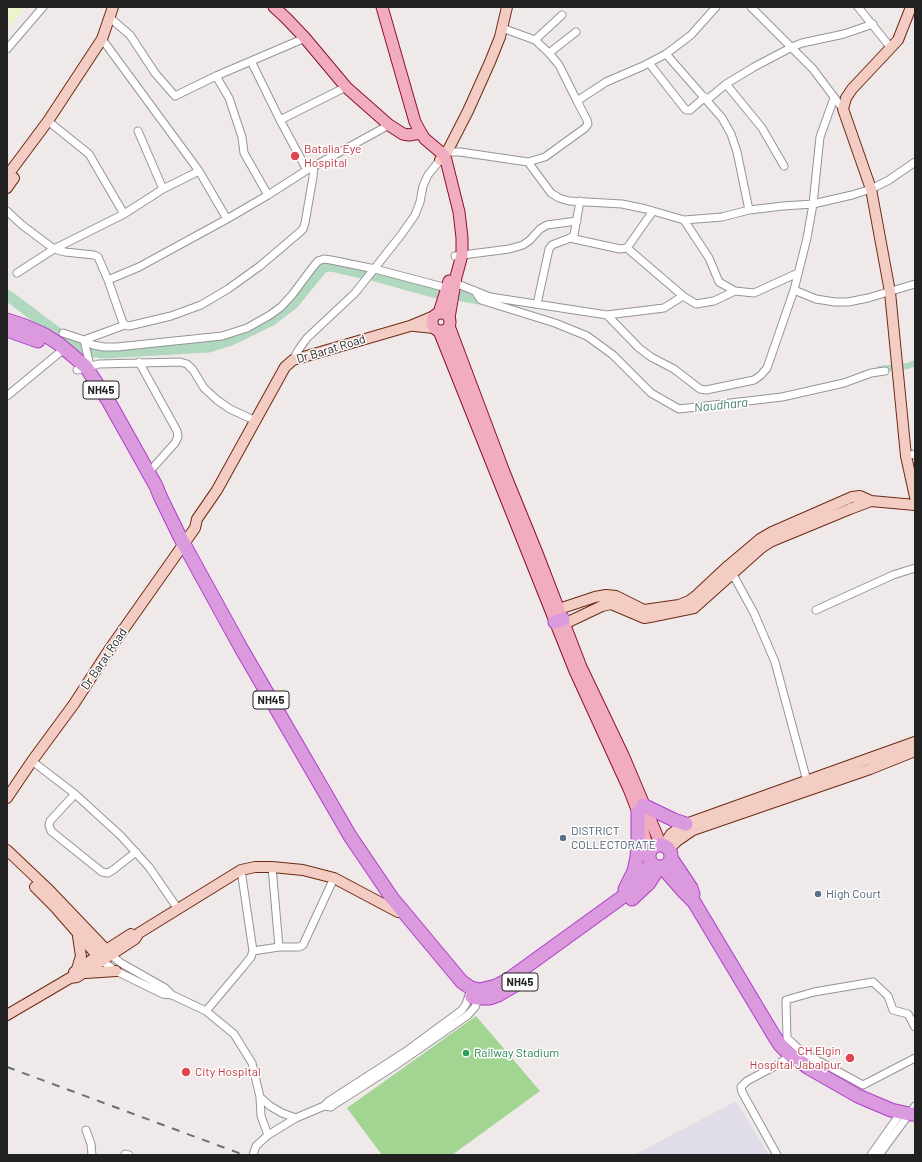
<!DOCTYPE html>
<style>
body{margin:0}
#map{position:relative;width:922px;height:1162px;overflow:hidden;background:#f0e9ea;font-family:Barlow,sans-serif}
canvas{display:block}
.frame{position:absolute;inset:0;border:8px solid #212121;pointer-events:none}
</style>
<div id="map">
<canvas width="922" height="1162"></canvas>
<div class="frame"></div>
</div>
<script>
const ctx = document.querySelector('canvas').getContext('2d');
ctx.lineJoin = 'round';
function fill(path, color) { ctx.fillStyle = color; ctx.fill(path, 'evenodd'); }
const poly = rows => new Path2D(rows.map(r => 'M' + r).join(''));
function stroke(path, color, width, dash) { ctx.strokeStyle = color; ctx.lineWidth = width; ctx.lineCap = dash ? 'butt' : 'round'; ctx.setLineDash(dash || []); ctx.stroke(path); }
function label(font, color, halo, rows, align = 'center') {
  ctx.font = font + ' Barlow,sans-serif'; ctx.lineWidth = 3; ctx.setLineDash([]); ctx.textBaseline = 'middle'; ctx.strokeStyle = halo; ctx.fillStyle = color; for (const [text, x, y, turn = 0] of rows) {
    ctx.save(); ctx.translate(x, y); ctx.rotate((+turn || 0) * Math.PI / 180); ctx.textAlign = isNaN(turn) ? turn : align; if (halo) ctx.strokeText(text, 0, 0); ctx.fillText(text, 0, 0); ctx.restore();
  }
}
fill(poly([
 [736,1101,769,1155,634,1155]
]), '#e0dce8');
fill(poly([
 [7,7,26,7,7,30]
]), '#ebf4cc');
fill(poly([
 [476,1016,540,1091,452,1155,382,1155,347,1108]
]), '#a1d591');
stroke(poly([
 [879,369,908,366,915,363]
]), '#afd8be', 6);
stroke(poly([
 [375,276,440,294],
 [7,295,75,346,90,351,105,353,209,347,231,340,272,320,293,304,323,267,331,266,365,274],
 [462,296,480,299]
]), '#afd8be', 11);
const street = poly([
 [751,7,813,69,843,109],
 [858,7,891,48],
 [109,17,130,35,155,73,175,96,216,76],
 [502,28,535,40,549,53,559,65,577,101],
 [102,39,199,171,227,219,268,195,244,153,242,137,229,98,216,76,305,38],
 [535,40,562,15],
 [7,49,43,7],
 [549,53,576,32],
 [666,54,722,118,731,134,737,152,749,210],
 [251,61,280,120,307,170],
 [649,63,685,109,687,110,690,110,705,97],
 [726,84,762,128,784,166],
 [707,100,726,84,754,67,792,47,802,43,844,34,873,24],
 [280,120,346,87],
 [48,121,89,154,124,214],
 [138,131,163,189],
 [447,152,460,152,528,162,545,157,585,128,588,124,587,120,577,101,606,82,643,66,666,54,691,35,716,7],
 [528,162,551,193,559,198,569,201,622,204,646,209,684,220,722,217,749,210,783,206,813,204,852,195,871,189,889,180,915,162],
 [268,195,307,170,389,125],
 [7,211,22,225,54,249,65,252,94,255,98,257,108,280,123,323,125,325,129,326,171,316,201,305,228,289,260,266,300,232,303,229,305,223,313,177,314,166],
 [684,220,709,258,719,282,735,291,754,293,798,273],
 [570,238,620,249,627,248,653,211],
 [455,256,509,249,523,245,530,240,540,229,547,225,577,221],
 [17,273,54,249,124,214,163,189,199,171],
 [108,280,139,267,227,219],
 [455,283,490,297,607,315,664,308,683,296,627,248],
 [794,290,816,299,835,302,848,302,868,298,915,284],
 [475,291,481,300,555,323,587,336,613,355,651,393,679,409,782,397,844,383,871,373,885,371],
 [683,296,696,304,714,301,735,291],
 [537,304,549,249,552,245,570,238,574,235,580,201],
 [607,315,639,348,651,357,674,369,700,389,706,390,754,380,761,375,767,368,794,290,807,238,813,204,820,137,834,98],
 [63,333,84,340,93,345,104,347,117,347,222,336,247,328,270,315,281,307,292,295,313,267,318,261,324,259,331,260,375,269,447,288],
 [293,360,299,349,307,338,355,293,401,235,415,215,420,202,423,186,428,175,440,160],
 [139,362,177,431,178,437,175,443,149,472],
 [90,366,84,340,125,325],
 [77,370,99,364,180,362,187,364,193,370,204,388,217,400,230,409,256,421],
 [7,396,59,353],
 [906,456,915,454],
 [731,571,754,613,775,662,807,781],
 [816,610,893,575,915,568],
 [32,761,75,794,121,836,149,867,178,909],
 [75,794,50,821,49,825,51,831,102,872,108,873,113,870,136,852],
 [272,867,279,947],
 [253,951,279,947,299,947,303,945,334,878],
 [111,955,121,963,165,988,172,995,206,1011,234,1034,252,1063,260,1097,261,1116,268,1135],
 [102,961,116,971,163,994,172,995],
 [206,1011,243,967,251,957,253,951,241,870],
 [915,1027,908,1014,893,1010,888,996,873,982,814,992,786,1000,787,1038,802,1052,863,1085,915,1058],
 [260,1097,270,1106,282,1113,296,1118],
 [324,1106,331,1107,335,1104,393,1067,468,1015,475,1007,479,996],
 [86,1130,91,1144,92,1155],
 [125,1154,129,1155],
 [253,1155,256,1146,268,1135,296,1118,324,1106,329,1101,405,1052,462,1010,466,1004,470,992],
 [777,1155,742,1092,741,1087,747,1081,779,1064,790,1055],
 [871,1155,902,1111],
 [879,1155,915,1106]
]);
const secondary = poly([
 [911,7,898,40,852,89,846,98,843,109,871,189,890,292,906,456,915,497],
 [440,160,447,152,468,111,490,62,500,37,507,7],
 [7,176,48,121,102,39,113,7],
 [7,188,14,178],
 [414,326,434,328],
 [559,609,595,597,606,595,616,596,644,610,679,605,689,601,697,595,728,566,760,539,772,532,852,497,860,496,871,501,915,505],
 [564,624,602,606,611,604,644,618,650,617,694,608,761,548,770,542,850,509,871,501],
 [7,798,32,761,74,704,109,650,195,528,197,519,217,490,285,367,293,360,410,326,434,316],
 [664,845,671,834,686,824,915,742],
 [669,849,677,841,693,830,870,769,915,751],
 [7,850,47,888,111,955],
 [35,887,55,907,102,961],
 [77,969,81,956,78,936],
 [74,972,106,950,131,934],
 [86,973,116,971],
 [7,1015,70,978,77,977,135,939,139,933,241,870,255,867,272,867,303,870,334,878,398,912,404,912]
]);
const primary = poly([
 [274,7,286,18,305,38,346,87,389,125,403,134,409,135,421,133],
 [382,7,415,122,421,133,425,139,444,155,446,160,459,212,462,238,462,255,456,277,449,318],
 [439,313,449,281],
 '432 322a9 9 0 1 1 18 0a9 9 0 1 1-18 0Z',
 [449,326,504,472,537,553,581,667,623,755,661,845],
 [439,331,575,671,629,789,638,812,649,853]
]);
const highway = poly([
 [7,320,25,326,45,335,59,344,86,367,109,402,156,486,160,496,180,537,241,648,350,836,392,898,462,982,471,988,480,990,496,986,509,979,621,898,636,884,651,863],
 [7,330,38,341],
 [555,622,563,619],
 [643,805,674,820,686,824],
 '649 856a11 11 0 1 1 22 0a11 11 0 1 1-22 0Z',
 [671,858,691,888,693,894],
 [662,867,684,892,694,902,773,1034,780,1045,790,1055,809,1068,858,1096,891,1110,909,1114,915,1114],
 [625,889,634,871,637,857,638,841,638,812],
 [632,899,649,883,659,867],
 [472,997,478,998,490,998,498,995,517,984]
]);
stroke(street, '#959595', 9);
stroke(secondary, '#6e2a12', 12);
stroke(primary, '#8c1229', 13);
stroke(highway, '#ac3dc7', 15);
stroke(street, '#fff', 7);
stroke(secondary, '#f3cdc4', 10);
stroke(primary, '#f2acc0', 11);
stroke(highway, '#db9ade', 13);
stroke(poly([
 [7,1067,244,1155]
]), '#6f6f6f', 2, [8, 8]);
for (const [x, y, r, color] of [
 [295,156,5,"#e0444e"],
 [563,838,4,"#5c6f8a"],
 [818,894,4,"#5c6f8a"],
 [466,1053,4,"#2e9e5b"],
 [850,1058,5,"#e0444e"],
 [186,1072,5,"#e0444e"]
]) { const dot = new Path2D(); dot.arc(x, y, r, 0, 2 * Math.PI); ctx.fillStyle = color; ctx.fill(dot); stroke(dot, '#fff', 1.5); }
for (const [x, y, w] of [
 [101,390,36],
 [271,700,36],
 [520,982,36]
]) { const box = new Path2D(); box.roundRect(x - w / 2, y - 9, w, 18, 3); ctx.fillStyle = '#fff'; ctx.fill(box); stroke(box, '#212121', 1); }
label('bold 11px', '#212121', null, [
 ["NH45",101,390],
 ["NH45",271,700],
 ["NH45",520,982]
]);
label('12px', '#be3a42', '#fff', [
 ["Batalia Eye",304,149],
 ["Hospital",304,163],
 ["CH Elgin",841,1051,"right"],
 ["Hospital Jabalpur",841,1065,"right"],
 ["City Hospital",195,1072]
], 'left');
label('12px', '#212121', '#fff', [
 ["Dr Barat Road",331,349,-17],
 ["Dr Barat Road",104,659,-56]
]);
label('12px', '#4e5e75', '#fff', [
 ["DISTRICT",571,831],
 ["COLLECTORATE",571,845],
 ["High Court",826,894]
], 'left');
label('12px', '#27864d', '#fff', [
 ["Railway Stadium",474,1053]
], 'left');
label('italic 13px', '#46816c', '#fff', [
 ["Naudhara",721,405,-6]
]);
</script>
